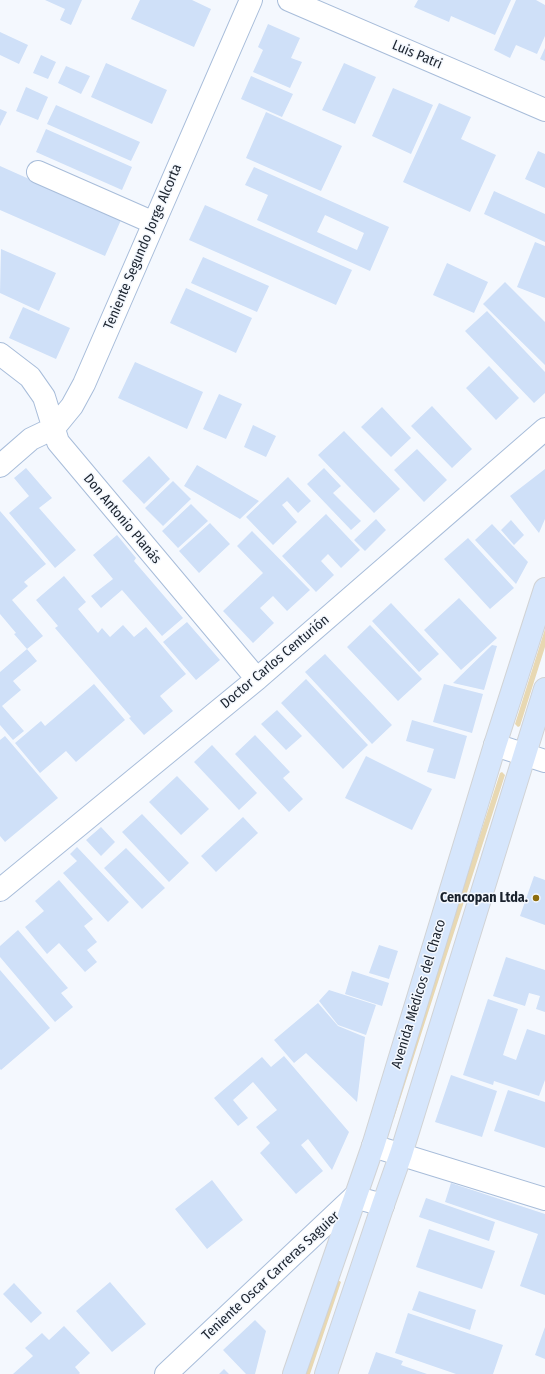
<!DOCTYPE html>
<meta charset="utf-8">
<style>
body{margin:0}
canvas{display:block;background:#f4f8fe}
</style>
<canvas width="545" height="1374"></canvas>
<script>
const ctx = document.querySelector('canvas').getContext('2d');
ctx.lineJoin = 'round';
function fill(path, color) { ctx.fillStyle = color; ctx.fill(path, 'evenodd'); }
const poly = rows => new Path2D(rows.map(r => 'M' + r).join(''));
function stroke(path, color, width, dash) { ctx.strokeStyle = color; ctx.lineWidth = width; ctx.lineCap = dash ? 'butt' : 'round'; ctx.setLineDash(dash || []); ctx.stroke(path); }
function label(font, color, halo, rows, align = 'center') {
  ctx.font = font + ' "Fira Sans Condensed",sans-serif'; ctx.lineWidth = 3; ctx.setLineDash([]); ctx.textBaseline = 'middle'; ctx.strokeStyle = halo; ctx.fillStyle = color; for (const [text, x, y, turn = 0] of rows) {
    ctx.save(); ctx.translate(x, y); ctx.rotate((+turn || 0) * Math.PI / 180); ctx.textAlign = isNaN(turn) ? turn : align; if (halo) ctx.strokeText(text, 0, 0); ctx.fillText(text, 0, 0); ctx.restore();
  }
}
fill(poly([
 [545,629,545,647,520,726,518,727,515,724],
 [502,772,505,775,394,1118,393,1119,389,1117,500,773],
 [338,1280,341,1282,310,1374,305,1374,336,1281]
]), '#e8d8b2');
fill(poly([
 [45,0,82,0,71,25,60,20,65,9],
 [140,0,192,0,211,9,194,47,131,19],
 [418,0,511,0,495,35,451,16,449,22,414,7],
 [516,0,536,0,545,5,545,36,537,54,516,45,510,58,494,50],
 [268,24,300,38,291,58,302,62,290,88,253,72,263,50,258,47],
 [0,32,28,45,19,64,0,55],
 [545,48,545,61,540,59],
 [41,55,56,62,48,79,33,73],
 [106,63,167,90,152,124,91,97],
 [344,63,376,77,355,124,322,110],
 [66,66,90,76,81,94,58,83],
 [251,76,293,94,282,117,241,99],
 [26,87,48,97,38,120,16,111],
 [393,88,433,105,411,154,372,136],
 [439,103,471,117,461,139,496,155,470,212,403,182],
 [56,105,140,142,131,161,47,124],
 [0,109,7,112,0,126],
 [266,112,342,146,321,191,246,158],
 [46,129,132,167,122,190,36,152],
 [538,151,545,154,545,188,525,179],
 [0,166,121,220,105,256,0,210],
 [254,167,389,227,370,271,257,220,268,195,245,185],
 [325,215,364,233,357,250,317,232],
 [494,191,545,214,545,242,484,214],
 [205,205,352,270,336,305,189,240],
 [535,242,545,246,545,298,517,287],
 [1,249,56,273,39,311,0,293],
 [203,257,269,286,257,312,191,283],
 [447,263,488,282,474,313,433,295],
 [505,282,545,322,545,365,483,304],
 [186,288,252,318,236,353,170,323],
 [23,307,70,328,56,359,9,338],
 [487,311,545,372,545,393,534,403,465,331],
 [135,362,203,392,187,429,118,398],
 [489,366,519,398,496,420,466,388],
 [219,394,242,404,226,439,203,429],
 [432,406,472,449,452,468,411,426],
 [382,407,411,438,391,457,361,427],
 [253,425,276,436,266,457,244,447],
 [344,431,400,489,374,513,318,455],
 [417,449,447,480,424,502,394,470],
 [149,456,170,479,144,504,122,481],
 [197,465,259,501,240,519,184,486],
 [26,468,52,498,39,508,76,550,55,568,9,513,29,496,14,478],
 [324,468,341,486,333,493,361,521,351,530,307,484],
 [545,469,545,519,539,533,510,496],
 [288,477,311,501,298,513,287,501,282,505,297,522,273,545,246,517],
 [173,481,191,499,163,526,145,508],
 [191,504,208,521,178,548,162,531],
 [0,511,46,564,24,582,28,586,12,600,43,636,27,649,37,661,13,681,21,690,2,706,24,731,13,740,0,725,0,672,27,649,14,634,16,633,0,614],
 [326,514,360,550,341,568,328,554,321,561,334,575,316,592,282,556],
 [376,519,386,530,365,551,354,540],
 [511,520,524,535,514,545,501,530],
 [210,523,230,544,199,573,179,551],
 [492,524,528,562,516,584,475,540],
 [252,531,310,590,287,611,273,596,260,608,274,623,253,643,223,611,263,573,237,546],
 [117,535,136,558,134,561,183,618,162,636,122,590,101,608,91,596,113,579,93,555],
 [468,538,514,588,490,609,444,559],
 [64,576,86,602,78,609,98,633,102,628,110,637,123,625,134,637,146,627,186,674,160,696,173,711,144,735,129,718,131,717,55,628,58,626,36,600],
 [459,598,497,638,461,670,424,630],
 [391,603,439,654,419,672,372,621],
 [187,622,220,660,196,680,163,642],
 [370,625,422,679,398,701,347,647],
 [492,645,497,646,484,690,453,683],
 [325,654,392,725,372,744,305,672],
 [306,679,368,745,343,769,281,703],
 [94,684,125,720,76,762,66,751,40,773,15,743,41,721,45,726],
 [444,684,483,694,472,733,433,722],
 [277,710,302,736,286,750,261,724],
 [412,720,467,736,455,779,427,772,434,749,406,741],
 [255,735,290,772,283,778,303,799,289,812,235,754],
 [5,736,58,798,5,842,0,836,0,740],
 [212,745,257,793,239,810,194,762],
 [366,756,432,789,412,830,345,798],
 [177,776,209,809,181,835,149,802],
 [142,814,189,863,169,882,122,832],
 [243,817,258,833,216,872,201,856],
 [101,827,115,842,101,856,86,840],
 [77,847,129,902,108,922,63,873,77,861,70,854],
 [126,848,165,888,142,909,104,868],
 [534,876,545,880,545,925,520,916],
 [59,880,93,919,84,926,97,942,87,950,97,962,85,972,59,943,47,954,25,927,44,911,35,901],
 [18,930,68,988,61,993,73,1007,55,1022,0,957,0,946],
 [379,945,398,951,389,979,369,973],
 [506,957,545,970,545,1012,536,1009,540,996,529,993,525,1006,493,996],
 [0,970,50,1028,1,1070,0,1069],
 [352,971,389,983,382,1006,345,994],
 [329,990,376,1005,366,1035,338,1025,319,1001],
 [488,999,518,1009,503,1055,516,1060,527,1029,545,1035,545,1080,539,1096,494,1081,493,1085,463,1075],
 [318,1003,338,1026,365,1037,357,1102,306,1053,294,1063,274,1040],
 [284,1056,349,1132,332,1170,308,1139,301,1145,323,1171,296,1194,260,1153,270,1143,256,1127,277,1110,253,1082,233,1100,248,1118,238,1126,214,1098,262,1057,271,1067],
 [451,1075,497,1091,482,1137,435,1122],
 [508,1090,545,1102,545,1148,494,1131],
 [212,1180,243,1220,207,1249,175,1209],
 [451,1183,545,1214,545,1295,520,1286,538,1234,445,1202],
 [426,1198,495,1222,489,1241,419,1217],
 [429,1229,495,1251,482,1289,416,1267],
 [110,1282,146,1324,112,1352,76,1311],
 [14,1283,42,1313,31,1323,3,1294],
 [419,1291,476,1310,470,1330,412,1310],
 [408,1313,503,1345,493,1374,456,1374,395,1353],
 [255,1320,266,1331,255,1374,246,1374,223,1350],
 [64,1326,90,1353,75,1367,80,1373,79,1374,13,1374,33,1356,25,1348,42,1333,49,1340],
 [545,1327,545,1359,535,1355],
 [376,1352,403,1361,401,1365,427,1374,368,1374],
 [224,1369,229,1374,219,1374]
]), '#cfe0f8');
const minor = poly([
 [289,0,545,110],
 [38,172,154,223],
 [0,354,30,377,44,397,58,442,257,679],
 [0,466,31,439,54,428,72,406,84,384,251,0],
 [495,745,545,761],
 [0,890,257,679,545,429],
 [373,1146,545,1199],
 [166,1374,354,1197,383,1205]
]);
const major = poly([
 [294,1374,373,1146,495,745,545,589],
 [326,1374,383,1205,401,1154,545,689]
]);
stroke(minor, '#a8bdda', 24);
stroke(major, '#d1d3d5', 24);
stroke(minor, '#fff', 22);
stroke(major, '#d6e6fc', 22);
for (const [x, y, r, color] of [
 [536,898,4,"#8c6c0d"]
]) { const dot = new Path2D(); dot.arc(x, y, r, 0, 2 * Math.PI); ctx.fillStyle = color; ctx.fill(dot); stroke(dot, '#f4f8fe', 1.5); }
label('14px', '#1a222d', '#f4f8fe', [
 ["Luis Patri",417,55,23],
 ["Teniente Segundo Jorge Alcorta",143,247,-67],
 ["Don Antonio Planás",122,519,50],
 ["Doctor Carlos Centurión",275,662,-40],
 ["Avenida Médicos del Chaco",419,994,-73],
 ["Teniente Oscar Carreras Saguier",271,1276,-43]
]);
label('bold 14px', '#1a222d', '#f4f8fe', [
 ["Cencopan Ltda.",528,898]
], 'right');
</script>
